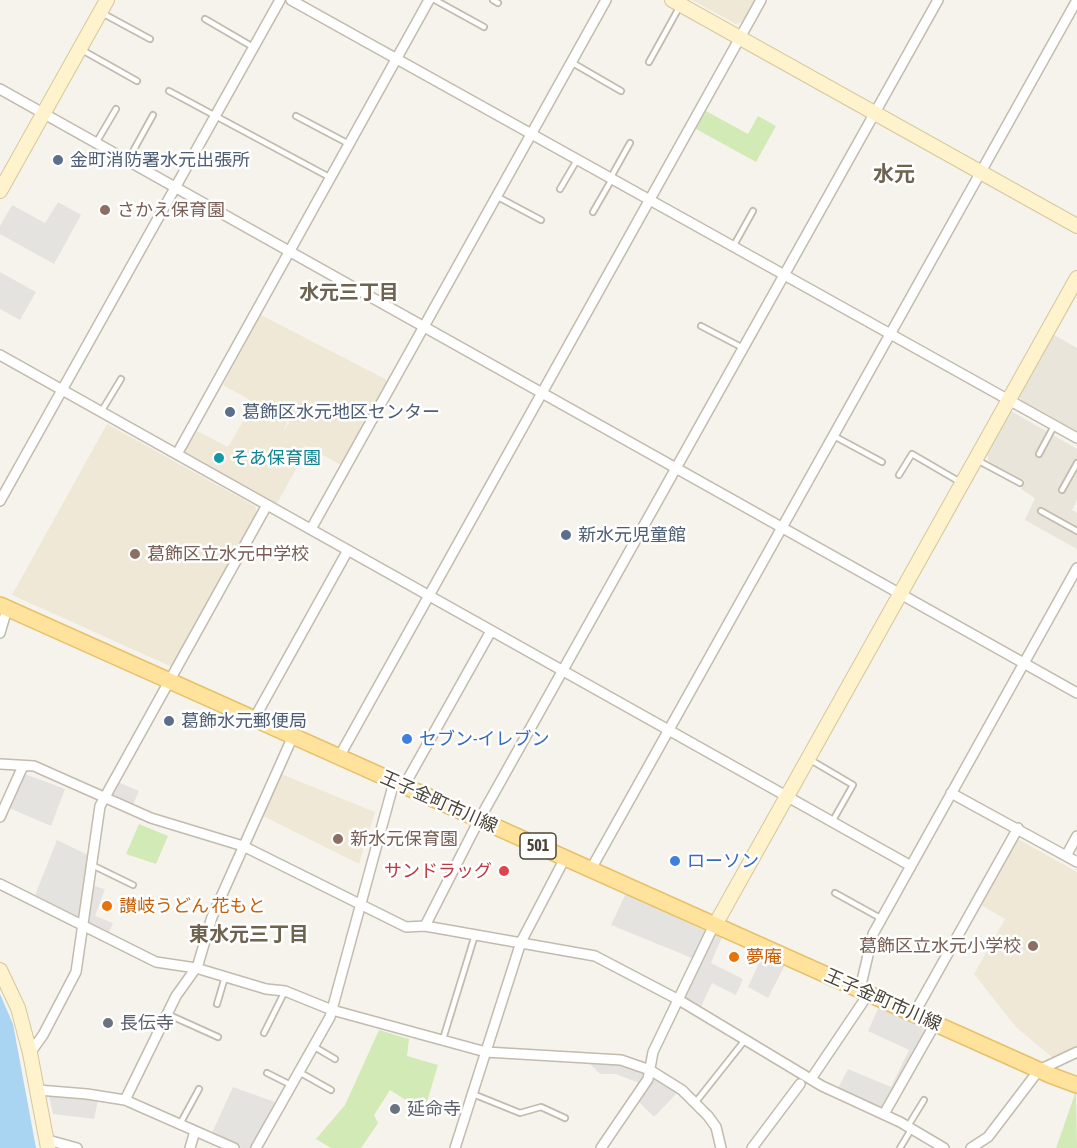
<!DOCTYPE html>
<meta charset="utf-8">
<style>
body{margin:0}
canvas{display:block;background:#f6f3ec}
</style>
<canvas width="1077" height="1148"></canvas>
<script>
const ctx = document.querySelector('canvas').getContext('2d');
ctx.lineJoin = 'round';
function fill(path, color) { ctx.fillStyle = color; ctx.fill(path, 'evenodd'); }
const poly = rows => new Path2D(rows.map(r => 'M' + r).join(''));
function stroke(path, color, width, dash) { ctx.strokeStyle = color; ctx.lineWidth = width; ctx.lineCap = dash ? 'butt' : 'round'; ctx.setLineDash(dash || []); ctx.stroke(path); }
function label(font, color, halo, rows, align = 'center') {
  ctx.font = font + ' "Asap Condensed","Noto Sans JP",sans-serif'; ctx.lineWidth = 5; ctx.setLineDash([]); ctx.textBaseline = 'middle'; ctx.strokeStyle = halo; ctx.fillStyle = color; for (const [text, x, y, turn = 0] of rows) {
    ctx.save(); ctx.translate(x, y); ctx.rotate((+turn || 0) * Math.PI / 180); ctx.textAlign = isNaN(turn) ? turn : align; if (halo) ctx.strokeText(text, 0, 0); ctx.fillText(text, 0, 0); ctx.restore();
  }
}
fill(poly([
 [1054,335,1077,348,1077,433,1021,401,1019,397],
 [1011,411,1077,449,1077,500,1072,510,1077,513,1077,549,1025,520,1035,498,1021,489,1025,481,989,462,987,455]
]), '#eae5da');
fill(poly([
 [692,0,755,0,743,22,736,24],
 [261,315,389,381,341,465,299,442,308,448,276,505,181,453,195,430,228,447,253,404,287,422,283,433,289,422,223,385],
 [107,424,255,506,257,513,172,667,12,595],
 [281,774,375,812,359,864,261,815],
 [1018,839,1077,872,1077,1046,1054,1059,1016,1027,974,974,1005,919,981,905]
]), '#efe8d6');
fill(poly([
 [706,111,748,134,758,116,776,126,756,162,696,129],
 [139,824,168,836,156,864,126,854],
 [379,1030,409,1039,407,1056,438,1065,425,1108,420,1109,390,1090,374,1115,378,1123,361,1148,331,1148,316,1139,345,1105],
 [1076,1091,1077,1148,1056,1148]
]), '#d2eab5');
fill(poly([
 [58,202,81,215,54,264,0,234,0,226,12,205,45,223],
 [0,272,36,292,20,320,0,309],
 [22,773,65,789,51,826,7,807],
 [118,782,139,791,133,805,112,796],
 [57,840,88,855,79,917,35,895],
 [93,886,105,889,95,916,113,923,109,932,87,921],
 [626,893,707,932,694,959,611,925],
 [715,934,722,937,711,963,743,979,736,995,712,983,701,1007,685,998],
 [763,954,786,963,768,998,748,987],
 [881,1002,930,1025,883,1108,838,1088,848,1069,891,1087,909,1050,868,1031],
 [589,1063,617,1064,645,1072,639,1083,616,1074,600,1074],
 [654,1079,665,1080,677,1093,654,1117,637,1100],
 [233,1087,275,1102,251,1148,241,1148,211,1135],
 [49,1096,98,1100,94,1119,53,1114]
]), '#e5e3e0');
fill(poly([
 [0,994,13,1024,36,1148,0,1148]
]), '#a9d4f2');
const lane = poly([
 [435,0,484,27],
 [493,0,498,3],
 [102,13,150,39],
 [205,19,253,47],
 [82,50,137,81],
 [571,62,621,91],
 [649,62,680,6],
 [169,91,331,178],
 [296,116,349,144],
 [96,143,116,109],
 [127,162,153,115],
 [611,177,630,143],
 [560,189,577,160],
 [496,196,541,220],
 [593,212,612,179],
 [733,247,753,211],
 [701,326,743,348],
 [101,412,121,379],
 [834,436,882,462],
 [1039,454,1054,426],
 [977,460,1020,483],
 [899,475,912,454,960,482],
 [1062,490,1077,463],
 [1041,511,1077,531],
 [809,759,853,785,832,822],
 [92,865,133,885],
 [835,893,882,919],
 [217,1004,225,977],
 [167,1014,218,1037],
 [264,1033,285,991],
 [443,1039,475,935],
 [313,1046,335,1059],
 [299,1072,331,1090],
 [267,1073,291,1085],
 [473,1094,520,1113,541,1107,565,1118],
 [695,1103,745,1040],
 [180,1124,199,1089],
 [908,1126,924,1100],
 [900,1148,912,1128]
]);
const street = poly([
 [291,0,1077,438],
 [0,89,1077,693],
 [0,355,911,866],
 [177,454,429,0],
 [0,501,280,0],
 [311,529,606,0],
 [0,633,7,609],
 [254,719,348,550],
 [339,757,761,0],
 [0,764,34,766,151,818,243,846,406,927,425,926,595,956,679,1000,822,1086,900,1122,944,1148],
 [404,786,491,631],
 [951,793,1077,862],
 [0,817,23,766],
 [1066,856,1077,836],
 [591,869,1077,0],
 [0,884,156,962,196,968,266,989,285,991,332,1010,486,1052,621,1060,650,1070,682,1090,708,1116,716,1127,721,1148],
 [425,926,479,820,938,0],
 [197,968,212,917,293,736],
 [860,989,873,934,1077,568],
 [914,1014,1018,828],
 [30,1053,43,1035,76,972,100,806,267,505],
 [811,1079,869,993],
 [38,1090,87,1094,125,1100,234,1148],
 [125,1100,176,996,196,968],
 [884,1114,935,1024],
 [48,1140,77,1148],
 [190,1148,195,1131],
 [256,1148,330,1017,394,782],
 [455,1148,521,942,565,858],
 [601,1148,648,1079,653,1052,714,925],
 [752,1148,800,1084],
 [971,1148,988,1137,1039,1070,1077,1052]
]);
const secondary = poly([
 [672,0,1077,226],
 [0,191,107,0],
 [715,925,1077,278],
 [0,970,18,1008,30,1053,48,1148]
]);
const primary = poly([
 [0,605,1050,1075,1077,1085]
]);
stroke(lane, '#c2bbae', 8);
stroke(street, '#c2bbae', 12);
stroke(secondary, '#d6c79b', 16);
stroke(primary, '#e6c16a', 18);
stroke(lane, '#fff', 4.5);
stroke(street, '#fff', 9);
stroke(secondary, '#fff3cd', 14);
stroke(primary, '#ffe39c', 15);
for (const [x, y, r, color] of [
 [58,160,6,"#5c6f8a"],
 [105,210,6,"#8d6e63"],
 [230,412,6,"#5c6f8a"],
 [219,458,6,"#0f9aa8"],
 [566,535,6,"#5c6f8a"],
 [135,554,6,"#8d6e63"],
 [169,721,6,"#5c6f8a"],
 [407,739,6,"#3f7fe0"],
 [338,839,6,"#8d6e63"],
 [675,861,6,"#3f7fe0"],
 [504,871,6,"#e0444e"],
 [107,906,6,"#e8710a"],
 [1033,946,6,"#8d6e63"],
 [734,957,6,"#e8710a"],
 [108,1023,6,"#6b7280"],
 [395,1109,6,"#6b7280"]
]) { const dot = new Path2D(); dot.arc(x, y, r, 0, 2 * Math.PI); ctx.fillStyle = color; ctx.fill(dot); stroke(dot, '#fff', 2); }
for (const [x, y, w] of [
 [538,846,36]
]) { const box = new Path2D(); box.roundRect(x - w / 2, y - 13, w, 26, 4.5); ctx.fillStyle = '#fff'; ctx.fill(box); stroke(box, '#4b4439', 1.5); }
label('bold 16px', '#4b4439', null, [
 ["501",538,846]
]);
label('18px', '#4e5e75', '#fff', [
 ["金町消防署水元出張所",70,160],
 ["葛飾区水元地区センター",242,412],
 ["新水元児童館",578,535],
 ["葛飾水元郵便局",181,721]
], 'left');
label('18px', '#785e54', '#fff', [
 ["さかえ保育園",117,210],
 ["葛飾区立水元中学校",147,554],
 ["新水元保育園",350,839],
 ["葛飾区立水元小学校",1021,946,"right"]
], 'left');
label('18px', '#0d838f', '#fff', [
 ["そあ保育園",231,458]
], 'left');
label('18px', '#366cbe', '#fff', [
 ["セブン-イレブン",419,739],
 ["ローソン",687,861]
], 'left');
label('18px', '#4b4439', '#fff', [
 ["王子金町市川線",439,802,24],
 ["王子金町市川線",883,1000,24]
]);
label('18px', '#be3a42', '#fff', [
 ["サンドラッグ",492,871]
], 'right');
label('18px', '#c56008', '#fff', [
 ["讃岐うどん 花もと",119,906],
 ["夢庵",746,957]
], 'left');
label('18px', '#5b616d', '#fff', [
 ["長伝寺",120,1023],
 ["延命寺",407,1109]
], 'left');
label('bold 20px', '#6e6250', '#fff', [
 ["水元三丁目",349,293],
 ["東水元三丁目",249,935]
]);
label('bold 21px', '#6e6250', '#fff', [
 ["水元",894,174]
]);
</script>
